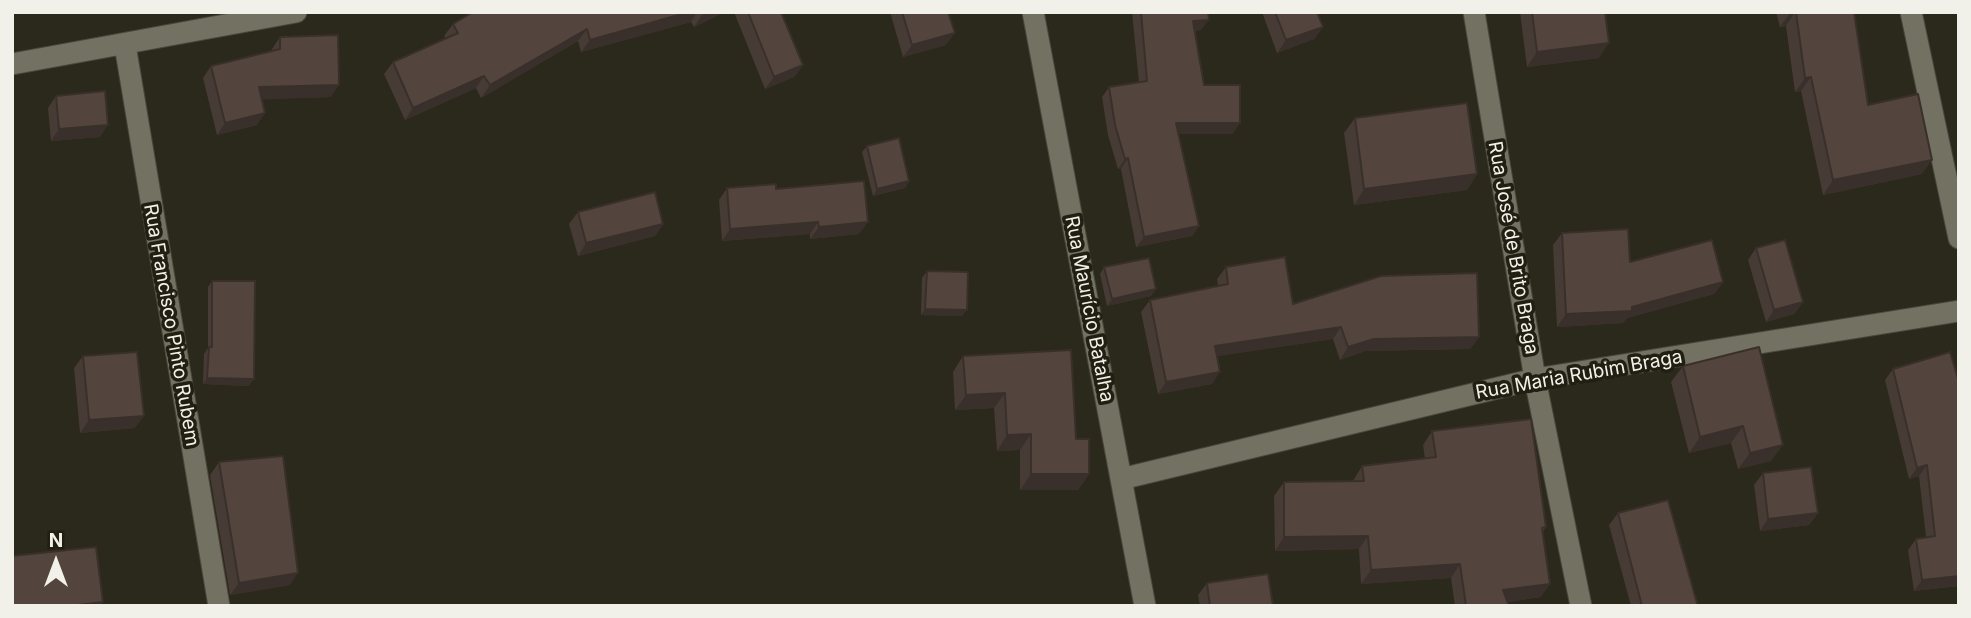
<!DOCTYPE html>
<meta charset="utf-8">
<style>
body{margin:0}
#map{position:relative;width:1971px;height:618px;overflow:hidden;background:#2b281c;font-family:Inter,sans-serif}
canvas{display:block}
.frame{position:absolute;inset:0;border:14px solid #f2f1e9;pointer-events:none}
.north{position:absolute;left:21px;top:527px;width:70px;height:70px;-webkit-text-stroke:5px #211f12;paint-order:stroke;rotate:0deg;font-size:19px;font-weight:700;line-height:28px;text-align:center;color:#f2f1e9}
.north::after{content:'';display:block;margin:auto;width:24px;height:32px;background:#f2f1e9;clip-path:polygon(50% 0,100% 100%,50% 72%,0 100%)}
</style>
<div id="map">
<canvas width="1971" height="618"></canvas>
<div class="frame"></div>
<div class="north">N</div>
</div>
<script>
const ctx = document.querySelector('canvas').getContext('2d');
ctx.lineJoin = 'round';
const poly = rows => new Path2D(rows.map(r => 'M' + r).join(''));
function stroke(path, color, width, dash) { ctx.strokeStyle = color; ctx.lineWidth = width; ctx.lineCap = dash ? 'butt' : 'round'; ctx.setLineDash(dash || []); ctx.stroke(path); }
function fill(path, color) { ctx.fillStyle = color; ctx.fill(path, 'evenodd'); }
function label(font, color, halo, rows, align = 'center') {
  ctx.font = font + ' Inter,sans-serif'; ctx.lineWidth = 7; ctx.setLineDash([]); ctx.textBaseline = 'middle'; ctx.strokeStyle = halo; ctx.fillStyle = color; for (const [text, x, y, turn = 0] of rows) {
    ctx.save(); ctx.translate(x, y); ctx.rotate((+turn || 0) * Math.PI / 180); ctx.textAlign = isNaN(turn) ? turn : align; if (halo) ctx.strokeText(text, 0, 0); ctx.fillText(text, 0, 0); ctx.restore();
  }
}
const minor = poly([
 [1033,12,1145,606],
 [1474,12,1535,379,1581,606],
 [1911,12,1959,238],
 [125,45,219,606],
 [12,64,296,12],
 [1121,479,1535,379,1959,311]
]);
stroke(minor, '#49473c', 23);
stroke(minor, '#737162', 21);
fill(poly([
 [473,12,725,12,694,27,691,22,581,52,578,41,481,98,476,88,405,120,384,74,393,62,446,38,444,36,453,24],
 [734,12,781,12,803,65,794,77,765,89],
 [890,12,951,12,949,13,946,45,903,57],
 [1132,12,1208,12,1201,30,1195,31,1204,85,1233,134,1178,134,1199,226,1192,236,1136,247,1121,169,1118,169,1108,135,1102,97,1109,87,1139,82],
 [1262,12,1317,12,1323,27,1314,39,1277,53],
 [1520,12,1605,12,1599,58,1527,67],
 [1776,12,1854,12,1868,105,1922,174,1823,195,1801,91,1795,92,1786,26,1780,27],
 [280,37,331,97,262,99,257,125,217,135,203,78,211,66,272,51,272,49],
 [56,96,100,137,51,141,48,108],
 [1355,118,1477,174,1467,190,1354,205,1344,133],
 [867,146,909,181,905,188,873,196,862,152],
 [727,188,776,189,859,234,810,239,810,234,722,241,719,200],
 [578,212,663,224,655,236,578,256,569,224],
 [1562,233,1630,262,1723,282,1714,294,1627,318,1623,323,1557,327,1553,245],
 [1756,248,1803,302,1794,314,1766,322,1748,260],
 [1104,267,1156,289,1151,296,1107,306,1100,274],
 [1226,267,1293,304,1479,337,1470,349,1365,351,1340,360,1333,339,1217,356,1212,384,1158,394,1141,312,1150,300,1218,286,1217,279],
 [927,271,962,316,921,315,922,278],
 [212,281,249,386,203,384,204,354,208,348,208,287],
 [1759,347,1771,461,1738,469,1731,443,1689,453,1671,382,1683,366],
 [1950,352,1959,586,1914,591,1908,550,1916,539,1926,537,1919,476,1909,479,1885,380,1893,369],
 [83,356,135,428,80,433,74,368],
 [963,356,1076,439,1089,474,1078,490,1020,490,1020,450,997,451,994,408,955,410,953,372],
 [1432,431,1546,527,1543,532,1541,597,1507,602,1509,606,1455,606,1451,578,1361,584,1359,549,1275,551,1274,496,1284,482,1353,481,1362,466,1425,459,1423,445],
 [219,462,290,585,230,595,210,475],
 [1763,473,1818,513,1809,525,1760,531,1754,485],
 [1618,513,1697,606,1631,606,1609,525],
 [1207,583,1273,606,1200,606,1198,595]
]), '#473b35');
fill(poly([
 [689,12,697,12,691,22,581,52,590,40],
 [708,12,725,12,694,27,702,15],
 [1795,12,1786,26,1780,27,1790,13],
 [1209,20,1201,30,1186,31,1193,21],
 [1323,27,1314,39,1277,53,1286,40],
 [587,29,578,41,481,98,490,85],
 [955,33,946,45,903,57,912,45],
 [1609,43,1599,58,1527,67,1537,52],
 [803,65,794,77,765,89,774,77],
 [484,76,476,88,405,120,413,108],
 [1811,77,1801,91,1795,92,1805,78],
 [339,85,331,97,250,100,259,87],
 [265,113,257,125,217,135,225,123],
 [1176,123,1240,123,1233,134,1168,134],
 [108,125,100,137,51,141,59,129],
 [1128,158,1121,169,1118,169,1125,159],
 [1932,160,1922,174,1823,195,1833,180],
 [1477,174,1467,190,1354,205,1364,189],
 [909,181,905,188,873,196,877,189],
 [818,222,810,234,722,241,730,229],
 [868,222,859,234,810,239,819,227],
 [663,224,655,236,578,256,586,243],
 [1199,226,1192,236,1136,247,1144,237],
 [1723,282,1714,294,1627,318,1623,323,1557,327,1566,314,1632,307],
 [1156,289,1151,296,1107,306,1112,299],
 [1803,302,1794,314,1766,322,1774,310],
 [925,309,967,310,962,316,921,315],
 [1341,327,1333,339,1206,358,1215,346],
 [1479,337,1470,349,1365,351,1340,360,1348,347,1374,339],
 [1220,372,1212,384,1158,394,1166,382],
 [207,378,254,379,249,386,203,384],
 [1005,393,994,408,955,410,966,395],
 [144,416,135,428,80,433,89,420],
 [1743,426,1731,443,1689,453,1700,437],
 [1031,434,1020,450,997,451,1007,435],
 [1783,445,1771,461,1738,469,1750,453],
 [1927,465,1919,476,1909,479,1917,468],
 [1031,474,1089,474,1078,490,1020,490],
 [1818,513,1809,525,1760,531,1768,519],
 [1368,536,1359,549,1275,551,1284,537],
 [1460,564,1451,578,1361,584,1371,570],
 [298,573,290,585,230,595,239,583],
 [1959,576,1959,586,1914,591,1922,580],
 [1550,584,1541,597,1494,604,1503,590],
 [103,602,100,606,69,606]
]), '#3a302b');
const building = poly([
 [473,12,689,12,590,40,587,29,490,85,484,76,413,108,393,62,458,33,453,24,473,12],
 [748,12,781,12,803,65,774,77,748,12],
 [902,12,948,12,955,33,912,45,902,12],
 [1141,12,1208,12,1209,20,1193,21,1204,85,1240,85,1240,123,1176,123,1199,226,1144,237,1128,158,1125,159,1115,125,1109,87,1147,81,1141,12],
 [1275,12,1317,12,1323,27,1286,40,1275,12],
 [1532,12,1605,12,1609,43,1537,52,1532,12],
 [1796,12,1854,12,1868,105,1918,94,1932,160,1833,180,1811,77,1805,78,1796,12],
 [338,35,339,85,259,87,265,113,225,123,211,66,280,49,280,37,338,35],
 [105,91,108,125,59,129,56,96,105,91],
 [1467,103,1477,174,1364,189,1355,118,1467,103],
 [899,138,909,181,877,189,867,146,899,138],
 [864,181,868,222,819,227,818,222,730,229,727,188,776,184,776,189,864,181],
 [655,192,663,224,586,243,578,212,655,192],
 [1628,229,1630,262,1712,240,1723,282,1632,307,1632,311,1566,314,1562,233,1628,229],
 [1785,240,1803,302,1774,310,1756,248,1785,240],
 [1285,257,1293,304,1381,276,1477,273,1479,337,1374,339,1348,347,1341,327,1215,346,1220,372,1166,382,1150,300,1228,284,1226,267,1285,257],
 [1149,258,1156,289,1112,299,1104,267,1149,258],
 [927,271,968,272,967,310,925,309,927,271],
 [212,281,255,281,254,379,207,378,209,347,212,347,212,281],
 [1759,347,1783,445,1750,453,1743,426,1700,437,1683,366,1759,347],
 [1071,350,1076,439,1089,439,1089,474,1031,474,1031,434,1007,435,1005,393,966,395,963,356,1071,350],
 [137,352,144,416,89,420,83,356,137,352],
 [1950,352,1959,382,1959,576,1922,580,1916,539,1935,536,1927,465,1917,468,1893,369,1950,352],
 [1531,419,1546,527,1542,528,1550,584,1503,590,1509,606,1466,606,1460,564,1371,570,1368,536,1284,537,1284,482,1364,481,1362,466,1436,457,1432,431,1531,419],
 [283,456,298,573,239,583,219,462,283,456],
 [1811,467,1818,513,1768,519,1763,473,1811,467],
 [1668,500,1697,603,1697,606,1642,606,1618,513,1668,500],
 [96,547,103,602,69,606,12,606,12,556,96,547],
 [1268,574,1273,606,1210,606,1207,583,1268,574]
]);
fill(building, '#53453e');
stroke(building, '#3a302b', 2);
label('19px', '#f2f1e9', '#211f12', [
 ["Rua José de Brito Braga",1513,248,80],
 ["Rua Maurício Batalha",1089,309,79],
 ["Rua Francisco Pinto Rubem",171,325,80],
 ["Rua Maria Rubim Braga",1579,375,-10]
]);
</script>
